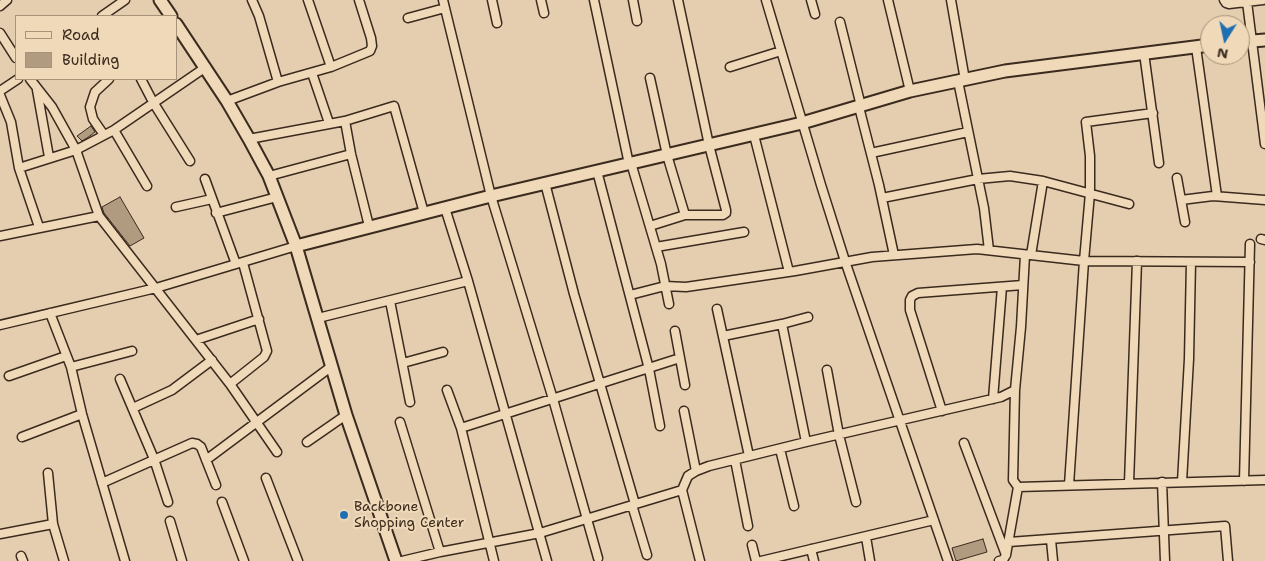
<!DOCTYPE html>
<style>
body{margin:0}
#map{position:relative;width:1265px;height:561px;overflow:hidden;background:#e4ceaf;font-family:"Shantell Sans",sans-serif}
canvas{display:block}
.legend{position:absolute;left:15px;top:15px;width:162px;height:65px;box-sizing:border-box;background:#efd9b8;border:1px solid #a7937a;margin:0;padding:6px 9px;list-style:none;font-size:15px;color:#3b2a1e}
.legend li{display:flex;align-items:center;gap:10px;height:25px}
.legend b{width:25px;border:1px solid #a7937a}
.north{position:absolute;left:1200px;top:15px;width:50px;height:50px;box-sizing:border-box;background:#efd9b8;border:1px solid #a7937a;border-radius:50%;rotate:190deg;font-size:14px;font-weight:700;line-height:20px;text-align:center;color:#3b2a1e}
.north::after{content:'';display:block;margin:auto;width:18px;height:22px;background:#1f6fb2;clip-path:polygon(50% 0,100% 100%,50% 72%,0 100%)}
</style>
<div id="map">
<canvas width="1265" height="561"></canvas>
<ul class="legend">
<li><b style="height:6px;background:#efd9b8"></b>Road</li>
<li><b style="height:14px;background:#b09b81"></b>Building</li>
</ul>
<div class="north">N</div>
</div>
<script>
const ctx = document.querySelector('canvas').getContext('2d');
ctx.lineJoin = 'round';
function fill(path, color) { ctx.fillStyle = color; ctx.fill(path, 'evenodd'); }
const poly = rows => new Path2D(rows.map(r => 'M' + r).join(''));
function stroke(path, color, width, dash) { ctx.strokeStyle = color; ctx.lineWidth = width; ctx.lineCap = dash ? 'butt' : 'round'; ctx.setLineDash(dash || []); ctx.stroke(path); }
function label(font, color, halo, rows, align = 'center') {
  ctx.font = font + ' "Shantell Sans",sans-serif'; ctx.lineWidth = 4; ctx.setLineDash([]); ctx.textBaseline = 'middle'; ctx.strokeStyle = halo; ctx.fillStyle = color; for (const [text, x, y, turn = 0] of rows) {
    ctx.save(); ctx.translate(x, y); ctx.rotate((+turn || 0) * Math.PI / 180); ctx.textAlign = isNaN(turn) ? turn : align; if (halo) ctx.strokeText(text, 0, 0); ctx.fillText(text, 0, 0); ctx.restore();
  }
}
const building = poly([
 [91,126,95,132,87,138,82,141,77,136,91,126],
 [120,197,144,238,130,246,104,213,102,207,120,197],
 [983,539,987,552,956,561,952,548,983,539]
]);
fill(building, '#b09b81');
stroke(building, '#3b2a1e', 1);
const street = poly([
 [252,0,259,16,278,82],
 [308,0,331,67],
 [443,0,491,196,553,399,598,558],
 [492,0,497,23],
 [541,0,544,13],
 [594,0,629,164],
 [633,0,637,21],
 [766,0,821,185,845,261,948,561],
 [811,0,815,14],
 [888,0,910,91],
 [951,0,965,80],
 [1224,0,1226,3,1229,4,1263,0],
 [1247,2,1265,144],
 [0,6,7,0],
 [102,16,125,0],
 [408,18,445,8],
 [840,22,861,106],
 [0,33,16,58],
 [1196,47,1217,196],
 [1144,53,1159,163],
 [730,67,781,51],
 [312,73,329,123],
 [650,78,667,155,685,215],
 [30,79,52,107,76,150,114,130,206,67],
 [141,79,153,102,190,161],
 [958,81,984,208,989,250],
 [37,90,49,157],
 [0,91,18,79],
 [0,95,11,122,19,168,39,227],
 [227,101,278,82,331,67,370,51,372,46,371,38,359,0],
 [859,107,879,185,894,255],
 [345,121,351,154,369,226],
 [114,130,147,186],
 [104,135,93,119,90,107,95,92,109,79],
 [754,135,789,272],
 [249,139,345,121,394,106,424,213],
 [871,153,968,132],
 [631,163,661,264,669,304],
 [19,168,76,150,99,216,230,384,277,452],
 [597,171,649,369,660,426],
 [269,176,351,154],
 [1177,178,1185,222],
 [205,179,236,264],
 [545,183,574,294,635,504],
 [882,198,978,179,1010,176,1043,181,1129,204],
 [1181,200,1213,196,1265,200],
 [176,207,212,199],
 [445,208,468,281,547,561],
 [216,213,277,197],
 [650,226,685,215,723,215,726,213,726,210,709,145,678,0],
 [0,236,99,216],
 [1261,239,1265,240],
 [656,247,744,232],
 [1031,255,1043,181],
 [630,295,665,286,686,287,795,271,872,257,977,249,1084,261,1250,262],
 [390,301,410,402],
 [717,309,749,456],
 [50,313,71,367,82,414,125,561],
 [318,318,468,281],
 [782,324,808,317],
 [0,325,156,288,296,246],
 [675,331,685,385],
 [723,336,782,324,806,442],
 [196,340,259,319],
 [403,363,443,352],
 [71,367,132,351],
 [827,370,839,435,856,502],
 [9,376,66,356],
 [120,379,154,459,168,502],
 [230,384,264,357,267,351,243,263],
 [447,390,461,428,494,561],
 [993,399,1002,287],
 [133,408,172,390,212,360],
 [684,411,696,471],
 [942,411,910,310,910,300,912,296,918,293,1023,285],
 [400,422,440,552],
 [461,428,680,358],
 [22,437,82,414],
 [307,442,346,415],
 [964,443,1006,555],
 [780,449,794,506],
 [206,460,332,366],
 [735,460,748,526],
 [266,478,298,561],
 [1244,481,1250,244],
 [1162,482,1165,561],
 [1182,482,1189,359,1191,262],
 [102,483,192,443,197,444,201,447,216,485],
 [1129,483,1137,261],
 [1069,485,1084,261,1090,193,1090,156,1086,122,1153,113],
 [1018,487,1265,480],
 [222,502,244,561],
 [632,505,647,555],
 [170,521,182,561],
 [53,524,64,561],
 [0,534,53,524,48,473],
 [866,537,870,561],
 [1051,540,1053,561],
 [1009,542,1225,526,1228,561],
 [752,545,756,561],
 [811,549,814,561],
 [21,556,23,561],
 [402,561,440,552,540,533,682,490],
 [700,561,682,490,688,476,696,471,709,466,806,442,1001,397,1015,390],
 [761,561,934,520],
 [999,561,1003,560,1006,555,1018,487,1013,480,1015,390,1021,327,1025,255]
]);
const secondary = poly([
 [160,0,171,16],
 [176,24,227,101,249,139,269,176,296,246,346,415,396,561],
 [1240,42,1265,40],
 [296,246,491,196,802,123,910,91,1005,71,1210,45]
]);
stroke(street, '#3b2a1e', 11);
stroke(secondary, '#3b2a1e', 15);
stroke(street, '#efd9b8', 8);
stroke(secondary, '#efd9b8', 11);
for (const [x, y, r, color] of [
 [344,515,5,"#1f6fb2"]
]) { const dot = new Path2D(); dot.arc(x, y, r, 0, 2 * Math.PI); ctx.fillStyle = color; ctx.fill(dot); stroke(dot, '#efd9b8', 2); }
label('14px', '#3b2a1e', '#efd9b8', [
 ["Backbone",354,507],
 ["Shopping Center",354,523]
], 'left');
</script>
